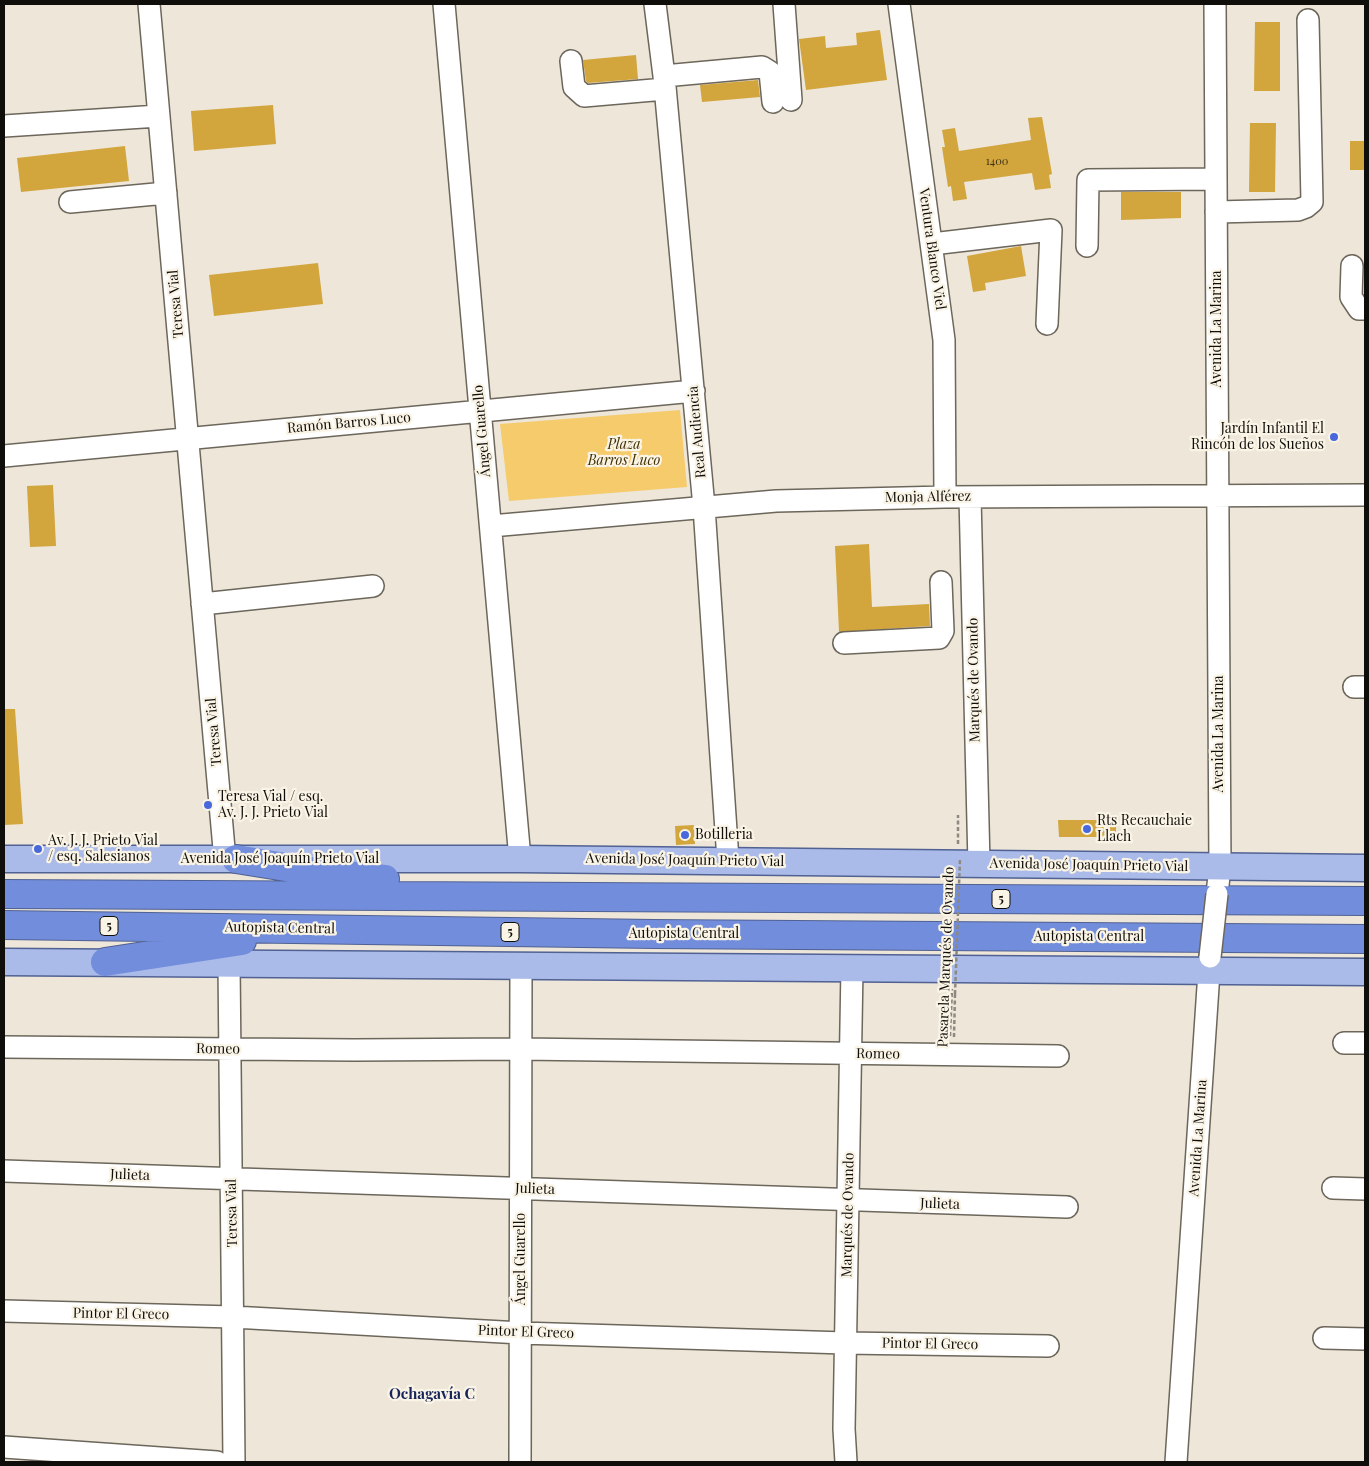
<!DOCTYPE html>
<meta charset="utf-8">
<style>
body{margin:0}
#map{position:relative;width:1369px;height:1466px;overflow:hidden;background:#ede6d9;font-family:"Playfair Display",serif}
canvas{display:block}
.frame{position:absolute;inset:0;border:5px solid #100e0a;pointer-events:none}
</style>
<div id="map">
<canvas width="1369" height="1466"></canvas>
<div class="frame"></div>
</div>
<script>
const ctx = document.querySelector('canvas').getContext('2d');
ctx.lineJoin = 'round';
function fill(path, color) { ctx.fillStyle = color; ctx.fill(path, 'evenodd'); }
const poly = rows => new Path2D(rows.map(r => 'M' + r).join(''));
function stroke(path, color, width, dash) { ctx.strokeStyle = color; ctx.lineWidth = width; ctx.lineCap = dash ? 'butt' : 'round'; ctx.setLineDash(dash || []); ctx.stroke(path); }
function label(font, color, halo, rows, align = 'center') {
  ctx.font = font + ' "Playfair Display",serif'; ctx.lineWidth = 4.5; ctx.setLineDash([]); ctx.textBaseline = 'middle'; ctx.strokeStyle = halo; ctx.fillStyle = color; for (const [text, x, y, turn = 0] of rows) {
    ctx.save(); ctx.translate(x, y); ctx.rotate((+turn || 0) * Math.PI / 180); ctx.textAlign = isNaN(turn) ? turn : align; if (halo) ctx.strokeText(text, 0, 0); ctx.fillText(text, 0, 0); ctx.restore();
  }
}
fill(poly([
 [680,410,687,487,509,501,500,424]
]), '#f6cb6b');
fill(poly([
 [1255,22,1280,22,1280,91,1254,91],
 [880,30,887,80,806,90,799,39,825,36,826,48,857,45,856,33],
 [636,55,638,79,588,83,586,81,583,60],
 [758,80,760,97,702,102,700,85],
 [273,105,276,144,194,151,191,111],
 [1042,117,1052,174,1049,175,1051,188,1035,190,1032,173,964,182,967,199,953,201,951,186,948,187,942,147,945,147,942,130,955,128,959,151,1031,140,1028,118],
 [1250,123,1276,123,1275,192,1249,192],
 [1350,141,1365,141,1365,170,1350,170],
 [125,146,129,181,21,192,17,158],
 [1121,192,1181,192,1181,218,1121,220],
 [1021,246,1026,276,985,283,986,290,973,292,967,256],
 [318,263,323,304,214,316,209,275],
 [53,485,56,546,30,547,27,486],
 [869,544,872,607,929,604,930,626,839,632,835,546],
 [4,709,15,709,23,824,4,825],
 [1058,820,1116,820,1116,837,1059,837],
 [694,825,695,844,676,845,675,826]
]), '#d2a53d');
const minor = poly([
 [149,4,225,860],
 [444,4,520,859],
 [655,4,664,76,704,507,728,860],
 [784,4,791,100],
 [899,4,944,340,945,497],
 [1215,4,1220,867,1217,894],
 [571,61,574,87,584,96,665,89],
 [664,76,762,67,770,72,773,102],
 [4,126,159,116],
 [70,202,166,193],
 [1216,212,1298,210,1306,207,1312,202,1308,20],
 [932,244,1051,230,1047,324],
 [1087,246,1088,180,1216,179],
 [1352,266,1351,297,1359,309,1365,309],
 [4,456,694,391],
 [970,497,979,864],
 [491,526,776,501,945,497,1365,495],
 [202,604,373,586],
 [844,643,939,638,943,631,941,582],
 [1354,687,1365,687],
 [229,963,234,1462],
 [1344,1043,1365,1043],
 [4,1047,354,1050,521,1049,1058,1056],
 [4,1171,1067,1207],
 [1333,1188,1365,1189],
 [4,1311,233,1317,521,1333,845,1343,1048,1346],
 [1324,1338,1365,1339],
 [4,1447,217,1462],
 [520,1462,521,965],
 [846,1462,844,1429,852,968],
 [1176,1462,1210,957]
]);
const major = poly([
 [4,859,520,859,1365,868],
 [4,962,1365,972]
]);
const highway = poly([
 [236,859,317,872,385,879],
 [4,894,1365,901],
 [4,925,654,934,1365,939],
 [105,962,242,941]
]);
stroke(minor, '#6c665b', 24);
stroke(major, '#506192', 29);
stroke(highway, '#506192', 30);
stroke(poly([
 [958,844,958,815],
 [950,1036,952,989],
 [948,1037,948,990],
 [954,1037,955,994]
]), '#8e8980', 2.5, [4, 2.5]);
stroke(minor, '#fff', 21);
stroke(major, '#aabbe9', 26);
stroke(highway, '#728ddb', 28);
const minorBridge = poly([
 [1210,957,1217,894]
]);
stroke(minorBridge, '#6c665b', 24, []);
stroke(poly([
 [955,994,960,859]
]), '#8e8980', 2.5, [4, 2.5]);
stroke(minorBridge, '#fff', 21);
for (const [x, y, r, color] of [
 [1334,437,5,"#4868db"],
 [208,805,5,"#4868db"],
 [1087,829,5,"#4868db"],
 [685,835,5,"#4868db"],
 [38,849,5,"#4868db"]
]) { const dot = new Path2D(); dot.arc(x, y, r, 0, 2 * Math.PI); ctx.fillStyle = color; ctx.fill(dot); stroke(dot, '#faf4e6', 2); }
label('11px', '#403417', null, [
 ["1400",997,162]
]);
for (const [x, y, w] of [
 [1001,899,18],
 [109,926,18],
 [510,932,18]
]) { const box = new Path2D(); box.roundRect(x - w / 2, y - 9.5, w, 19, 4); ctx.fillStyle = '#faf4e6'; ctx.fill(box); stroke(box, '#100e0a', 1); }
label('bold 12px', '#100e0a', null, [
 ["5",1001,899],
 ["5",109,926],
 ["5",510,932]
]);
label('14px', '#100e0a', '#faf4e6', [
 ["Ventura Blanco Viel",932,249,82],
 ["Teresa Vial",176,304,-95],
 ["Avenida La Marina",1217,329,-90],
 ["Ramón Barros Luco",349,423,-5],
 ["Ángel Guarello",482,431,-95],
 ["Real Audiencia",697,432,-95],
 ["Monja Alférez",928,497,-1],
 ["Marqués de Ovando",974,680,-91],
 ["Teresa Vial",214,732,-95],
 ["Avenida La Marina",1219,734,-90],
 ["Avenida José Joaquín Prieto Vial",280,859],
 ["Avenida José Joaquín Prieto Vial",685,860,1],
 ["Avenida José Joaquín Prieto Vial",1089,865,1],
 ["Autopista Central",280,928,1],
 ["Autopista Central",684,934],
 ["Autopista Central",1089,937],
 ["Pasarela Marqués de Ovando",946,957,-88],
 ["Romeo",218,1049,1],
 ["Romeo",878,1054,1],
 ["Avenida La Marina",1198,1138,-86],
 ["Julieta",130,1175,2],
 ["Julieta",535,1189,2],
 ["Julieta",940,1204,2],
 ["Teresa Vial",232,1213,-91],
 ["Marqués de Ovando",848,1215,-89],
 ["Ángel Guarello",521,1259,-90],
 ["Pintor El Greco",121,1314,1],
 ["Pintor El Greco",526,1332,2],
 ["Pintor El Greco",930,1344,1]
]);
label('14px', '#100e0a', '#faf4e6', [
 ["Jardín Infantil El",1324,429,"right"],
 ["Rincón de los Sueños",1324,445,"right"],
 ["Teresa Vial / esq.",218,797],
 ["Av. J. J. Prieto Vial",218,813],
 ["Rts Recauchaie",1097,821],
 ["Llach",1097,837],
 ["Botilleria",695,835],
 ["Av. J. J. Prieto Vial",48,841],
 ["/ esq. Salesianos",48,857]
], 'left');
label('italic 14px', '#423002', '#faf4e6', [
 ["Plaza",624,445],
 ["Barros Luco",624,461]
]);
label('bold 15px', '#16245b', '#faf4e6', [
 ["Ochagavía C",432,1394]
]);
</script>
